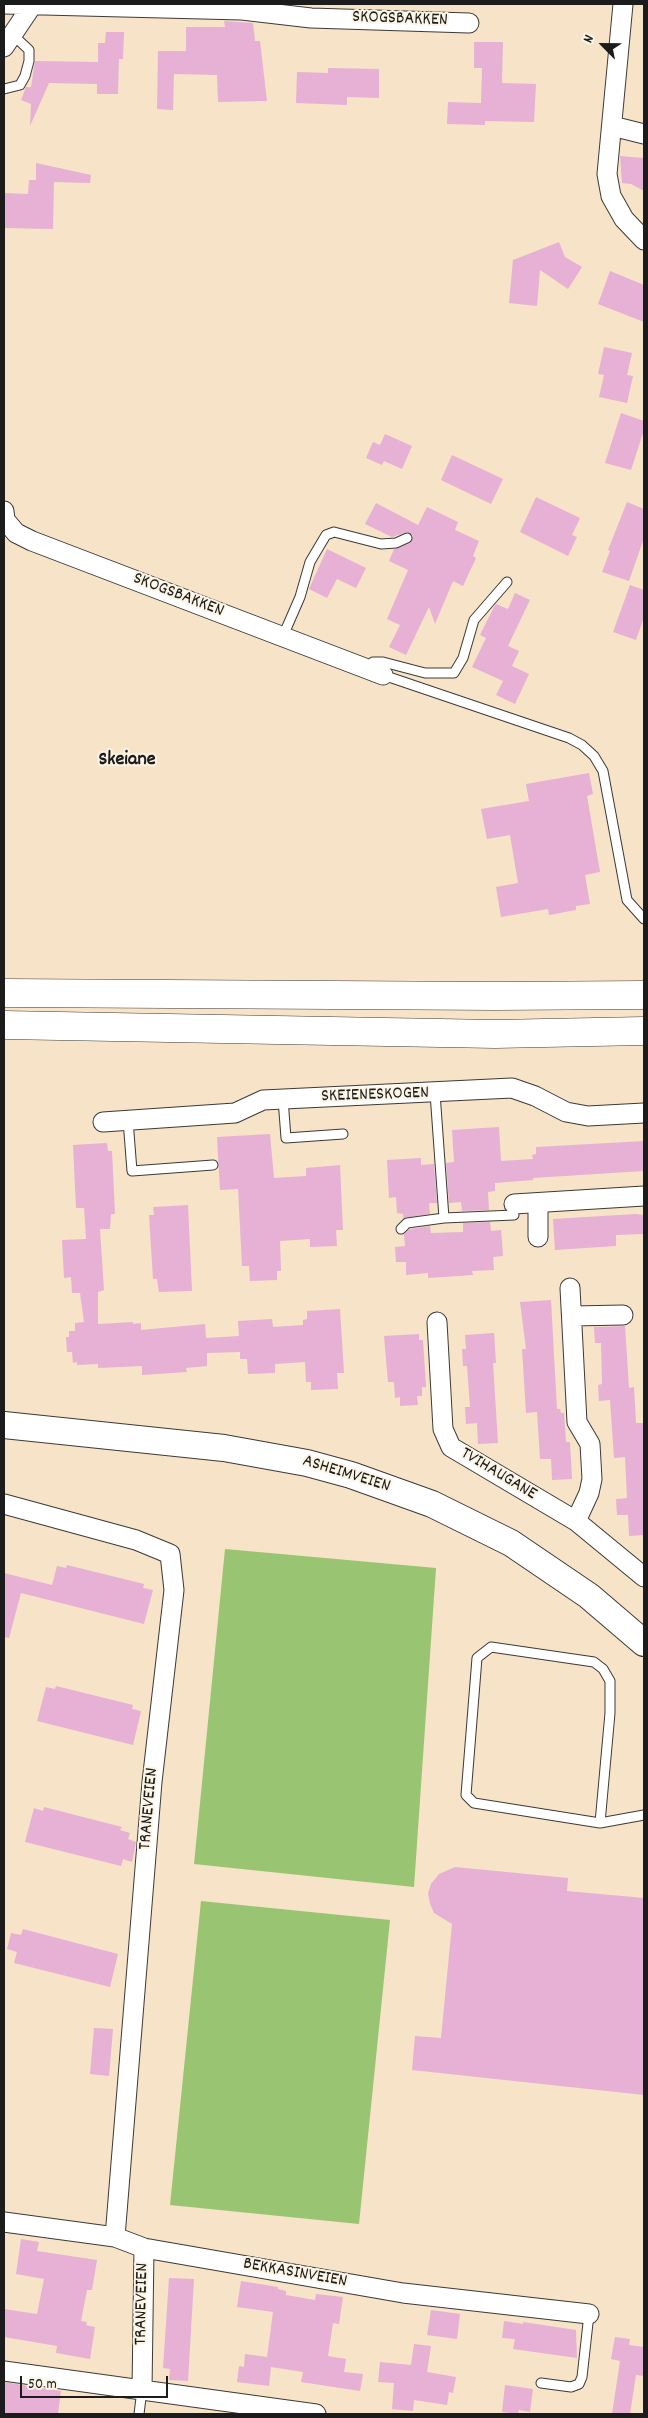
<!DOCTYPE html>
<style>
body{margin:0}
#map{position:relative;width:648px;height:2418px;overflow:hidden;background:#f6e3c8;font-family:Dekko,sans-serif}
canvas{display:block}
.frame{position:absolute;inset:0;border:5px solid #1c1c1c;pointer-events:none}
.north{position:absolute;left:578px;top:20px;width:50px;height:50px;-webkit-text-stroke:4px #fcf5e5;paint-order:stroke;rotate:293deg;font-size:14px;font-weight:700;line-height:20px;text-align:center;color:#1c1c1c}
.north::after{content:'';display:block;margin:auto;width:18px;height:22px;background:#1c1c1c;clip-path:polygon(50% 0,100% 100%,50% 72%,0 100%)}
.scale{position:absolute;left:20px;top:2376px;width:148px;height:22px;box-sizing:border-box;border:2px solid #1c1c1c;border-top:0;padding-left:6px;font-size:15px;line-height:18px;white-space:nowrap;color:#1c1c1c;-webkit-text-stroke:4px #fcf5e5;paint-order:stroke}
</style>
<div id="map">
<canvas width="648" height="2418"></canvas>
<div class="frame"></div>
<div class="north">N</div>
<div class="scale">50 m</div>
</div>
<script>
const ctx = document.querySelector('canvas').getContext('2d');
ctx.lineJoin = 'round';
function fill(path, color) { ctx.fillStyle = color; ctx.fill(path, 'evenodd'); }
const poly = rows => new Path2D(rows.map(r => 'M' + r).join(''));
function stroke(path, color, width, dash) { ctx.strokeStyle = color; ctx.lineWidth = width; ctx.lineCap = dash ? 'butt' : 'round'; ctx.setLineDash(dash || []); ctx.stroke(path); }
function label(font, color, halo, rows, align = 'center') {
  ctx.font = font + ' Dekko,sans-serif'; ctx.lineWidth = 4; ctx.setLineDash([]); ctx.textBaseline = 'middle'; ctx.strokeStyle = halo; ctx.fillStyle = color; for (const [text, x, y, turn = 0] of rows) {
    ctx.save(); ctx.translate(x, y); ctx.rotate((+turn || 0) * Math.PI / 180); ctx.textAlign = isNaN(turn) ? turn : align; if (halo) ctx.strokeText(text, 0, 0); ctx.fillText(text, 0, 0); ctx.restore();
  }
}
fill(poly([
 [225,1549,436,1568,414,1887,194,1864],
 [201,1901,390,1920,359,2224,170,2205]
]), '#99c471');
fill(poly([
 [224,21,253,23,255,41,260,41,267,101,218,102,217,75,174,74,173,110,157,109,158,51,186,51,186,27,225,27],
 [106,32,124,32,123,59,119,59,118,94,97,94,97,84,49,83,30,126,31,104,21,100,26,87,31,87,35,61,98,62,98,43,105,43],
 [474,42,503,42,502,83,536,84,534,122,485,121,485,125,447,124,448,102,481,103,482,68,474,68],
 [328,68,379,69,379,98,347,97,347,105,296,103,297,72,328,73],
 [620,156,644,158,644,191,631,184,622,183],
 [36,163,91,175,90,183,54,182,53,229,4,228,4,193,28,194,29,180,36,180],
 [559,242,565,257,582,267,568,289,540,270,537,306,509,303,513,260],
 [610,271,644,285,644,322,598,304],
 [604,347,632,353,627,375,633,376,627,403,599,397,604,375,598,374],
 [621,413,644,421,644,430,631,470,605,463],
 [385,434,412,446,402,469,384,461,382,465,366,458,373,442,380,445],
 [452,455,503,479,491,504,441,480],
 [536,497,580,518,572,535,577,537,568,556,520,532],
 [627,502,644,509,644,538,629,581,602,572,610,551,608,550],
 [376,503,418,525,427,507,458,522,455,530,479,541,473,556,476,558,463,586,453,581,435,624,429,607,406,655,389,647,400,625,387,619,408,570,389,561,394,549,410,543,413,536,407,532,392,537,365,524],
 [327,549,366,568,356,588,337,579,327,598,309,589],
 [630,585,644,590,644,617,636,640,613,632],
 [515,593,530,600,508,646,519,651,512,666,529,674,515,704,496,695,503,681,472,667,486,638,480,635,494,607,496,604,508,609],
 [589,773,593,794,587,796,600,872,585,875,590,904,576,906,576,910,549,915,548,909,501,917,496,887,518,883,510,835,487,839,481,809,529,801,526,784],
 [499,1127,501,1161,533,1159,532,1155,536,1154,536,1147,644,1141,644,1171,533,1178,533,1180,495,1183,495,1191,488,1192,489,1210,462,1211,461,1202,449,1203,446,1163,454,1162,452,1130],
 [270,1134,274,1178,306,1176,306,1168,340,1165,343,1230,336,1230,337,1246,310,1247,310,1239,280,1241,281,1271,277,1271,277,1280,250,1281,249,1266,242,1266,238,1189,220,1190,217,1137],
 [107,1143,108,1151,112,1151,115,1214,111,1214,110,1229,100,1229,104,1290,98,1292,98,1324,133,1322,133,1324,141,1323,141,1330,205,1324,206,1338,239,1336,238,1321,272,1319,273,1327,303,1325,303,1320,307,1319,307,1311,340,1309,344,1373,337,1373,338,1389,311,1390,311,1382,306,1382,305,1362,275,1364,275,1373,248,1374,247,1359,240,1359,240,1352,207,1353,207,1366,186,1368,187,1372,142,1375,142,1366,98,1368,98,1364,77,1365,77,1362,73,1363,72,1352,67,1352,66,1337,69,1337,69,1331,75,1331,75,1323,84,1322,80,1293,72,1293,71,1277,64,1278,62,1240,86,1239,84,1208,76,1208,73,1145],
 [421,1158,421,1165,434,1164,437,1203,429,1203,430,1214,403,1218,403,1214,397,1213,396,1197,389,1198,387,1160],
 [188,1205,192,1291,159,1292,157,1279,153,1279,149,1215,154,1215,153,1207],
 [636,1214,644,1215,644,1234,616,1235,616,1246,555,1250,553,1219],
 [490,1222,491,1231,501,1230,502,1241,503,1256,493,1257,494,1270,472,1271,473,1275,428,1278,428,1273,406,1275,406,1262,396,1262,395,1247,405,1246,404,1234,410,1229,430,1226,431,1233,463,1232,463,1223],
 [551,1300,557,1409,560,1409,561,1413,564,1413,566,1442,570,1442,572,1479,552,1480,551,1459,540,1459,537,1412,526,1413,522,1349,526,1349,520,1302],
 [625,1326,629,1388,634,1387,636,1423,644,1423,644,1535,629,1536,628,1515,617,1515,616,1499,627,1498,625,1457,614,1458,610,1400,599,1401,598,1385,602,1384,601,1343,595,1343,594,1327],
 [494,1333,496,1363,493,1363,498,1443,478,1444,477,1423,466,1424,465,1407,470,1407,467,1366,463,1366,462,1349,466,1349,465,1335],
 [419,1334,419,1340,423,1340,426,1387,422,1387,422,1396,417,1396,418,1405,400,1406,400,1397,395,1398,394,1382,388,1382,384,1336],
 [67,1565,144,1584,143,1588,153,1590,144,1624,21,1593,9,1638,4,1637,4,1573,52,1585,57,1566,66,1568],
 [56,1686,133,1705,132,1709,141,1711,133,1745,37,1721,46,1687,55,1689],
 [44,1807,122,1827,120,1830,130,1833,128,1839,136,1842,132,1862,123,1859,121,1866,25,1842,34,1808,43,1811],
 [455,1867,568,1878,567,1891,644,1898,644,2095,412,2070,415,2036,441,2038,452,1924,434,1913,430,1904,428,1893,431,1884,439,1874],
 [23,1929,118,1954,110,1987,14,1963,17,1952,7,1949,11,1933,21,1935],
 [94,2028,113,2029,109,2076,90,2074],
 [21,2239,39,2242,37,2251,97,2260,92,2290,87,2290,81,2321,87,2322,86,2325,95,2327,90,2359,56,2353,57,2346,4,2337,4,2309,37,2314,44,2279,16,2274],
 [169,2278,194,2279,188,2381,169,2380,170,2369,163,2368],
 [241,2281,278,2287,278,2289,286,2291,286,2295,315,2300,316,2294,343,2297,339,2324,333,2323,328,2356,346,2359,344,2372,363,2374,360,2391,301,2382,303,2372,271,2367,269,2386,237,2382,239,2366,244,2367,245,2354,267,2357,273,2312,237,2307],
 [431,2310,460,2314,457,2339,427,2335],
 [504,2321,523,2324,523,2322,576,2330,577,2358,513,2349,515,2339,502,2338],
 [615,2337,630,2339,629,2345,644,2347,644,2376,636,2375,630,2414,612,2414,620,2361,611,2359],
 [414,2344,431,2346,427,2372,456,2377,453,2393,449,2392,447,2405,414,2400,413,2411,392,2409,394,2383,378,2382,380,2362,411,2365],
 [4,2382,61,2391,58,2414,4,2413],
 [505,2385,533,2389,530,2412,519,2410,518,2414,502,2412]
]), '#e6b1d4');
const service = poly([
 [4,89,20,85,25,76,29,61,29,50,12,34],
 [283,636,300,597,310,562,326,535,334,532,381,544,396,543,407,538],
 [366,668,373,662,383,662,425,673,454,673,463,658,474,620,507,582],
 [383,675,569,738,582,745,594,756,603,771,627,900,644,919],
 [435,1093,444,1218],
 [283,1099,286,1138,343,1134],
 [128,1120,132,1171,213,1165],
 [401,1229,407,1223,444,1218,514,1215],
 [600,1823,610,1713,610,1681,603,1669,594,1662,491,1647,477,1658,466,1795,474,1803,600,1823,644,1815],
 [541,2383,571,2387,579,2384,582,2377,589,2314],
 [139,2414,142,2390]
]);
const minor = poly([
 [4,4,242,10,311,18,469,23],
 [623,4,607,174,611,196,624,219,644,240],
 [4,47,33,4],
 [612,126,644,134],
 [4,511,5,520,16,533,32,541,383,675],
 [103,1122,235,1113,263,1100,512,1088,535,1096,566,1112,588,1116,644,1113],
 [538,1203,538,1237],
 [514,1204,644,1196],
 [570,1288,577,1422,590,1444,592,1479,589,1493,576,1521],
 [573,1316,623,1315],
 [437,1322,443,1429,451,1447,576,1521,644,1577],
 [4,1504,136,1540,170,1554,174,1590,152,1782,115,2237],
 [4,2222,115,2237,144,2248,403,2293,589,2314],
 [4,2371,316,2414],
 [142,2390,144,2248]
]);
const secondary = poly([
 [4,1425,224,1448,307,1463,351,1475,432,1504,511,1543,589,1596,644,1643]
]);
const motorway = poly([
 [4,993,496,996,644,995],
 [4,1025,495,1034,644,1031]
]);
stroke(service, '#3d3a36', 11);
stroke(minor, '#3d3a36', 21);
stroke(secondary, '#3d3a36', 28);
stroke(motorway, '#3d3a36', 29);
stroke(service, '#fff', 9);
stroke(minor, '#fff', 19);
stroke(secondary, '#fff', 26);
stroke(motorway, '#fff', 28);
label('18px', '#1c1c1c', '#fcf5e5', [
 ["SKOGSBAKKEN",400,20,2],
 ["SKOGSBAKKEN",178,596,21],
 ["SKEIENESKOGEN",375,1096,-2],
 ["ASHEIMVEIEN",346,1475,17],
 ["TVIHAUGANE",498,1475,31],
 ["TRANEVEIEN",150,1809,-85],
 ["BEKKASINVEIEN",295,2274,10],
 ["TRANEVEIEN",143,2304,-89]
]);
label('bold 20px', '#1c1c1c', '#fcf5e5', [
 ["Skeiane",127,761]
]);
</script>
